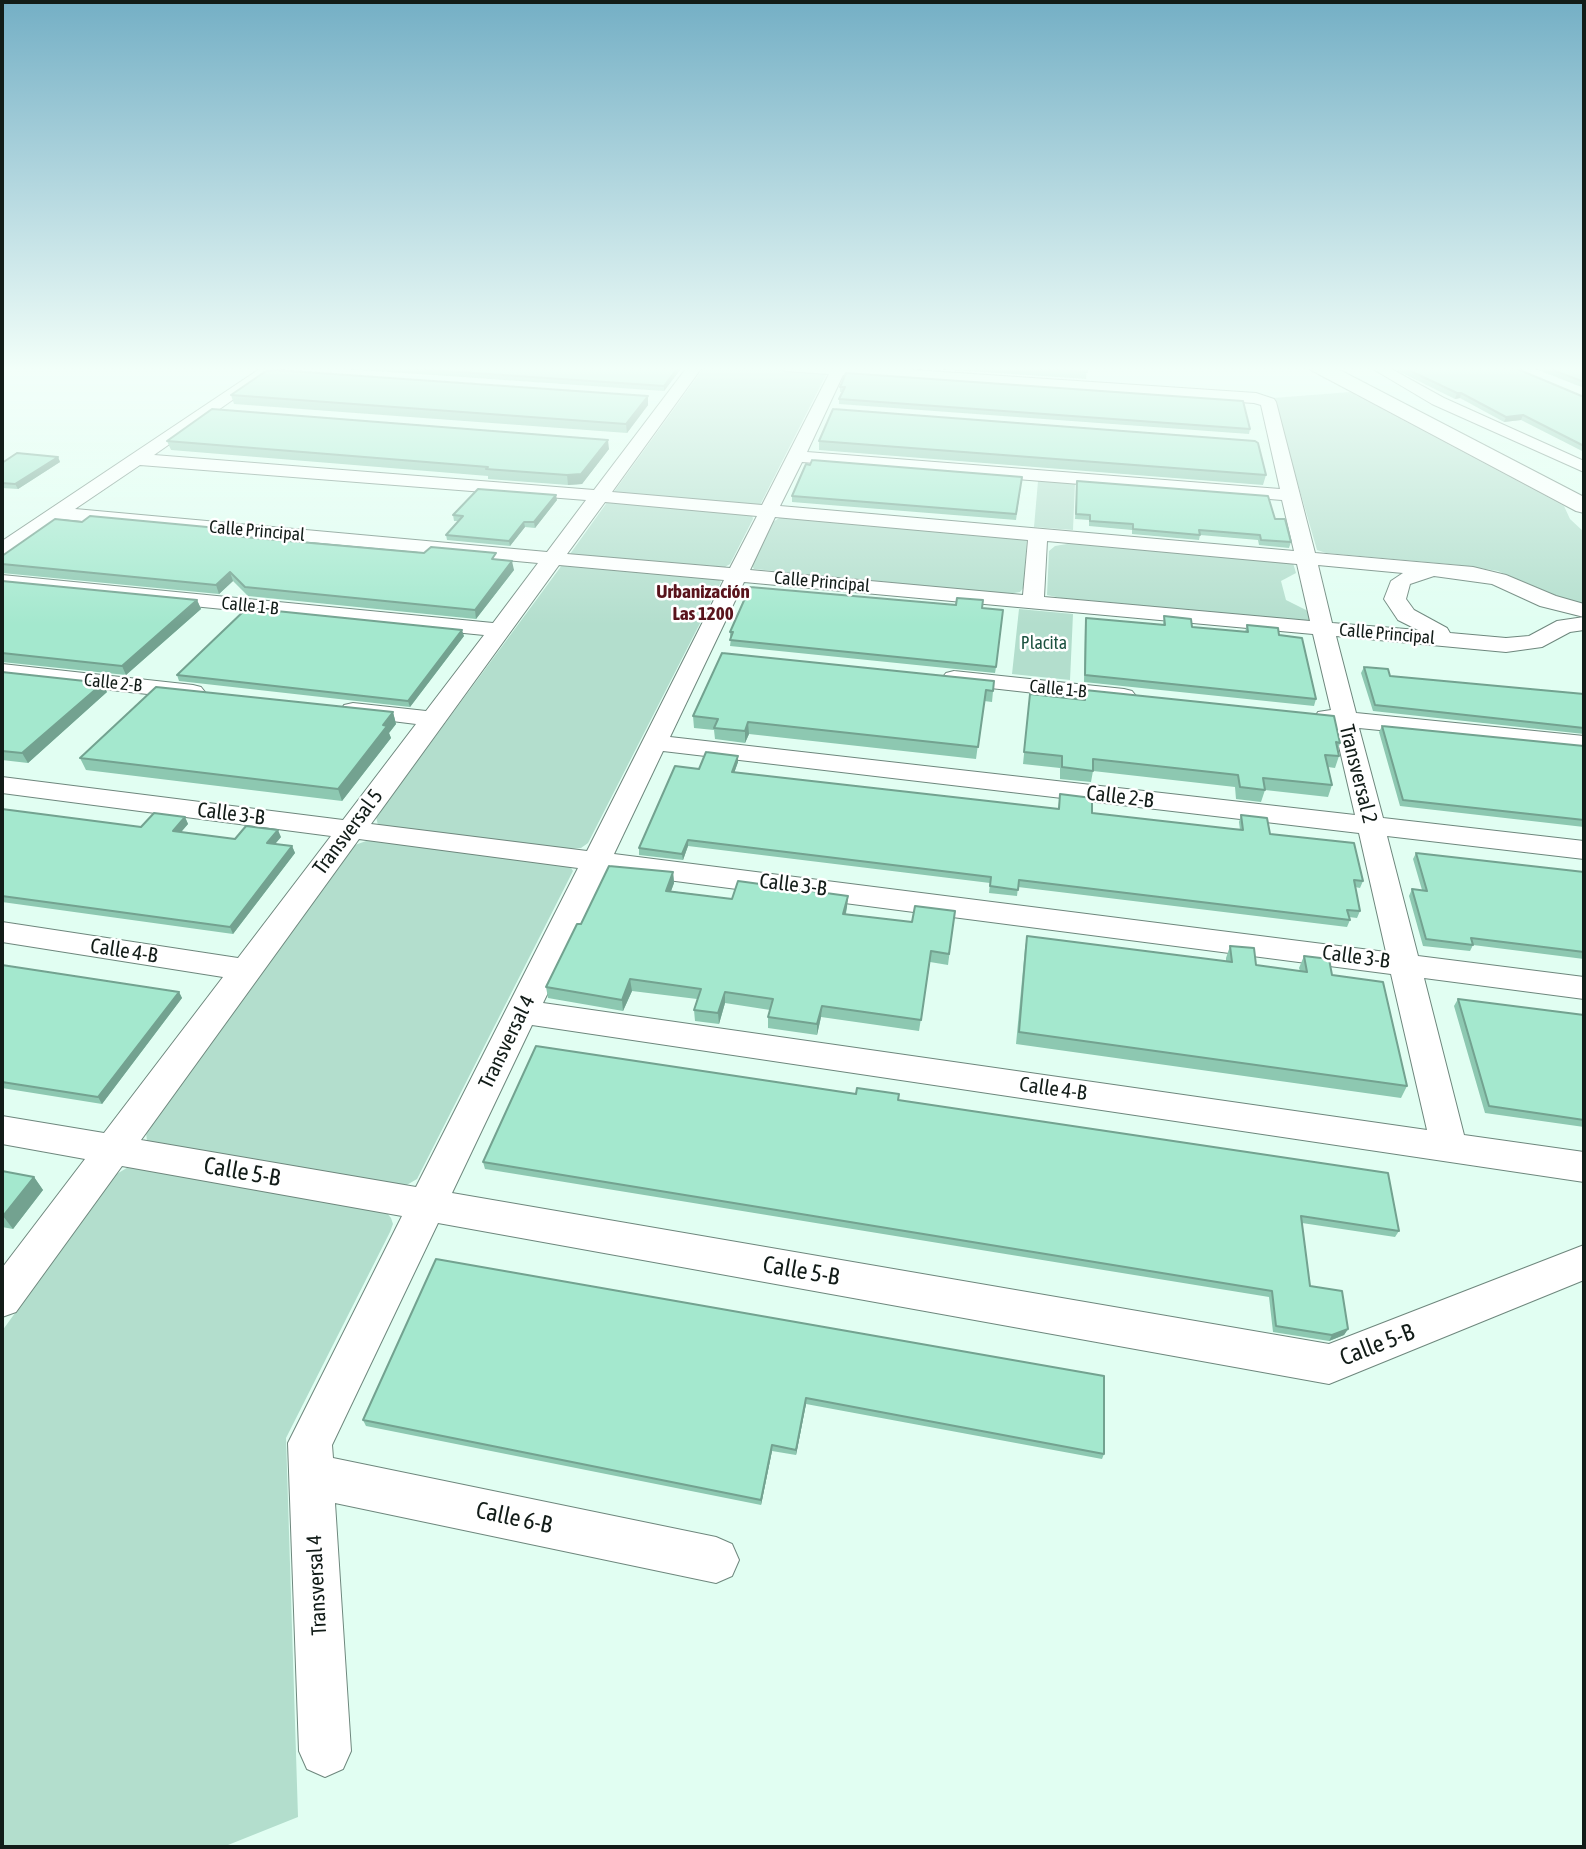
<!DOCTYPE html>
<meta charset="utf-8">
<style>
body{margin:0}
#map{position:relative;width:1586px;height:1849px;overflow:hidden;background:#e1fef2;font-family:"Asap Condensed",sans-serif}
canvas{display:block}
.frame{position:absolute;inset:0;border:4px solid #121c18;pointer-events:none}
</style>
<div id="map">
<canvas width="1586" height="1849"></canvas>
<div class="frame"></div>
</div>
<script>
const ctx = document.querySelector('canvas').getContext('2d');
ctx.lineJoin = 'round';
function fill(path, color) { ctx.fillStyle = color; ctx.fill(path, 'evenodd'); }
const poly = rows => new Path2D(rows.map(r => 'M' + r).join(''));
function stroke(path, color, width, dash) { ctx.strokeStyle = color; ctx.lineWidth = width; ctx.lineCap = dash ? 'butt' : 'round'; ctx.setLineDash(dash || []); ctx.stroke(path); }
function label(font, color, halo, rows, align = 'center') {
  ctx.font = font + ' "Asap Condensed",sans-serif'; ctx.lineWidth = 5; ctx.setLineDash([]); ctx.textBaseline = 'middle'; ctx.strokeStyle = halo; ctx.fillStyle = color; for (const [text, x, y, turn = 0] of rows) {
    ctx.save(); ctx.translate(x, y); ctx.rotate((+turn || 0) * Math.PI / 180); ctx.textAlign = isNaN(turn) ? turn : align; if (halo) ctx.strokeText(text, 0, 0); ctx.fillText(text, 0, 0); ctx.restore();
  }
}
fill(poly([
 [705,366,752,366,827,373,760,505,613,493],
 [1350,392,1564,506,1570,519,1584,532,1584,605,1545,592,1498,571,1459,565,1326,553,1317,550,1273,398],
 [1038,481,1075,483,1073,530,1034,527],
 [608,501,752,515,753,519,730,564,725,567,570,554],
 [781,517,1027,539,1024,587,1020,592,1008,594,754,569,751,565,771,523],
 [1079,542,1293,563,1296,573,1281,581,1286,600,1310,612,1313,621,1061,598,1047,595,1049,551,1055,546],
 [562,565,718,579,721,582,588,843,581,848,570,849,378,825,376,817],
 [1019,609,1073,614,1070,680,1012,674],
 [369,840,570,866,573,871,417,1179,405,1186,147,1141,146,1132,355,845],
 [130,1166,387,1213,391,1218,393,1224,390,1232,286,1438,298,1817,223,1847,2,1847,2,1331,115,1175]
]), '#b3decd');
const minor = poly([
 [264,366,281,366,154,455,594,490,688,366,703,366,612,492,762,505,829,374,785,371,778,366,853,366,1256,393,1274,399,1276,402,1315,553,1473,567,1506,575,1556,596,1584,604,1584,617,1540,606,1492,584,1434,576,1410,584,1406,599,1414,610,1447,628,1450,633,1506,638,1529,636,1557,621,1584,617,1584,630,1570,632,1542,647,1506,652,1336,636,1356,713,1584,736,1584,750,1359,728,1383,818,1584,841,1584,859,1387,836,1418,956,1584,977,1584,999,1424,978,1464,1135,1584,1152,1584,1182,532,1025,452,1193,1329,1344,1584,1245,1584,1280,1329,1384,438,1223,332,1445,333,1458,716,1537,732,1544,739,1560,732,1576,716,1583,335,1503,351,1751,343,1769,325,1777,307,1769,299,1751,288,1443,402,1216,122,1166,16,1312,2,1317,2,1268,85,1159,2,1144,2,1116,104,1133,223,977,2,942,2,922,238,958,331,836,2,793,2,777,343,820,416,724,344,715,341,710,344,705,353,703,426,711,484,635,2,587,2,575,493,623,538,563,60,519,9,554,2,556,2,541,264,366],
 [843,375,1254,403,1261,405,1280,489,807,452,843,375],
 [802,462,1282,500,1294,551,780,506,802,462],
 [140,465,586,500,547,552,75,509,140,465],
 [605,502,757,516,730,568,567,554,605,502],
 [775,517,1028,540,1023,595,750,570,775,517],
 [1047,541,1297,564,1310,621,1044,597,1047,541],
 [559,565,724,580,587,851,371,824,559,565],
 [1318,565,1403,573,1391,581,1384,599,1398,620,1418,630,1332,623,1318,565],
 [744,582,1313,634,1331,710,1318,712,1315,717,1318,722,1334,725,1355,815,670,737,744,582],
 [663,751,1359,833,1386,952,614,854,663,751],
 [359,839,578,868,416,1187,141,1140,359,839],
 [606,872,1391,974,1427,1130,543,1003,606,872],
 [1368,366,1386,366,1444,398,1584,461,1584,472,1432,404,1368,366],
 [2,664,193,685,201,687,205,692,201,697,193,699,2,678,2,664],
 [954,671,1124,689,1132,691,1136,696,1132,701,1124,703,946,683,942,678,946,673,954,671]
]);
const major = poly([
 [1309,366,1332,366,1584,497,1584,513,1576,511,1311,370,1309,366]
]);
stroke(minor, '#6e877d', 2);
stroke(major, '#6e877d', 2);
fill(minor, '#fff');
fill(major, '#fff');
fill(poly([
 [303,366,683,366,664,391],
 [894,366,1087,366,1086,379],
 [1388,366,1510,366,1584,397,1584,452,1521,420,1504,422,1460,398,1455,399],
 [1528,366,1584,366,1584,388],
 [840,387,1250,429,1249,434,839,404,839,399,843,392,840,392],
 [231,395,648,405,627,433,234,404],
 [167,441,609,449,582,484,568,485,488,479,488,476,171,450],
 [819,441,1266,475,1263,485,819,450],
 [58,457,60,462,18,489,2,488,2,463],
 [1022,477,1016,520,792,502,792,496],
 [1077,481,1275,519,1291,542,1289,548,1259,545,1258,540,1200,535,1199,540,1132,534,1132,530,1089,526,1089,520,1075,519],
 [557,500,535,528,525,527,510,546,447,540,446,535,458,521,454,521,453,515],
 [82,522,239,530,241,536,498,560,514,570,476,619,248,596,233,581,219,594,2,573,2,556],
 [2,581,197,600,201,609,126,675,2,662],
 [982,608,996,667,995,673,730,646,731,638,730,638,730,632],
 [1164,616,1192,627,1245,632,1247,625,1279,635,1316,699,1314,706,1084,682,1085,624,1086,618,1163,625],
 [464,636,410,707,179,681,177,675],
 [1364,667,1390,676,1584,694,1584,734,1373,711,1361,673],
 [2,672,107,692,28,763,2,760],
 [994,681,992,702,984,701,976,759,749,734,745,743,715,739,714,730,694,728,693,716],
 [1085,690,1340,743,1338,750,1339,756,1335,768,1328,767,1332,785,1328,797,1265,790,1261,802,1236,799,1235,787,1093,771,1091,782,1060,779,1060,768,1023,764,1030,694,1083,699],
 [393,712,396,724,389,733,391,738,342,801,86,770,80,758],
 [1382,726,1584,746,1584,827,1400,806,1379,732],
 [738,756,738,762,734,773,1058,809,1060,794,1092,813,1240,830,1239,822,1241,815,1270,834,1363,881,1360,888,1355,887,1360,911,1357,918,1349,917,1350,920,1347,927,1018,887,1017,896,989,893,990,883,688,846,683,860,639,855,639,848,699,769],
 [2,809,141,827,185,817,188,824,181,832,235,839,281,837,275,844,292,846,295,853,233,934,2,902],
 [1416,853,1584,872,1584,959,1473,945,1470,951,1423,946,1409,896,1412,889,1422,890,1413,859],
 [673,872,674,883,671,891,732,899,848,896,846,914,912,922,955,911,948,965,930,962,919,1031,821,1017,817,1035,768,1028,768,1017,770,1010,725,1003,719,1024,695,1021,694,1010,697,999,632,991,623,1011,548,998,546,987,581,924],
 [1027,936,1226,962,1226,958,1230,946,1256,965,1300,971,1299,968,1304,956,1332,975,1407,1086,1401,1098,1016,1044,1025,948],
 [2,965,179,992,182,998,102,1104,2,1088],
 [1458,999,1584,1015,1584,1127,1485,1113,1454,1006],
 [899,1100,1399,1231,1395,1237,1302,1223,1310,1286,1348,1329,1344,1335,1329,1341,1273,1332,1269,1297,485,1169,483,1162],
 [2,1171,34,1177,43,1190,13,1229,2,1227],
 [1104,1376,1104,1454,1102,1459,806,1404,796,1455,772,1451,761,1505,366,1426,363,1420]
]), '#8dc8b1');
fill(poly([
 [679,366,683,366,664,391,664,386],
 [1457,393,1461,393,1460,398,1455,399],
 [648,396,648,405,627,433,626,424],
 [1523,415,1521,420,1504,422,1506,417],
 [608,440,609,449,582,484,568,485,567,475],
 [58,457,60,462,18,489,15,484],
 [556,495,557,500,535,528,534,522],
 [524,522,525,527,510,546,509,541],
 [239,530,242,538,232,536],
 [512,561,514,570,476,619,475,610],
 [230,572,233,581,219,594,216,585],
 [197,600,201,609,126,675,122,666],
 [462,630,464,636,410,707,408,701],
 [103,683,107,692,28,763,22,753],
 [393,712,396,724,389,733,391,738,342,801,338,789],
 [748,722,749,734,745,743,745,731],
 [738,756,738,762,732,779,732,772],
 [185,817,188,824,176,838,173,831],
 [278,830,281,837,270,850,267,843],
 [688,840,688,846,683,860,682,854],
 [292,846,295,853,233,934,230,927],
 [673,872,674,883,667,902,666,891],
 [848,896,847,907,843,925,843,914],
 [630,979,632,991,623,1011,622,1000],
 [179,992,182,998,102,1104,98,1097],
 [725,992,725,1003,719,1024,718,1013],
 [822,1006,821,1017,817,1035,817,1024],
 [34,1177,43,1190,13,1229,3,1216],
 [1348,1329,1344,1335,1329,1341,1332,1335],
 [806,1398,806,1404,796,1455,796,1450],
 [772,1445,772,1451,761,1505,761,1500]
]), '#73a290');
const building = poly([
 [372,366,679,366,664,386,372,366],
 [997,366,1087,366,1087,372,997,366],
 [1400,366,1510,366,1584,397,1584,446,1523,415,1506,417,1461,393,1457,393,1400,366],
 [1543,366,1584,366,1584,382,1543,366],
 [275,370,648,396,626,424,231,395,266,371,275,370],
 [846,373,1243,401,1250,429,839,399,845,387,840,387,846,373],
 [212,409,608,440,581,474,567,475,486,469,488,467,167,441,212,409],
 [833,409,1255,441,1258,443,1266,475,819,441,833,409],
 [17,453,58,457,15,484,2,483,2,463,17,453],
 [812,460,1022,477,1016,514,792,496,806,464,810,465,812,460],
 [1077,481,1268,496,1275,519,1285,519,1291,542,1261,540,1260,535,1199,530,1200,535,1133,529,1133,524,1090,521,1090,515,1076,514,1077,481],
 [478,489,556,495,534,522,524,522,509,541,446,535,463,516,453,515,478,489],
 [90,516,239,530,232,536,424,553,431,547,496,553,492,559,512,561,475,610,245,587,230,572,216,585,2,564,2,556,55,519,82,522,90,516],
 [2,581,197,600,122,666,2,653,2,581],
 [750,587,956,605,957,598,983,600,982,608,1003,610,996,667,730,640,733,632,730,632,750,587],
 [247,608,462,630,408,701,177,675,247,608],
 [1164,616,1191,619,1192,627,1248,632,1247,625,1278,628,1279,635,1302,638,1316,699,1085,675,1086,618,1165,625,1164,616],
 [722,653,994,681,993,691,986,690,978,747,748,722,745,731,714,728,718,719,693,716,722,653],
 [1364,667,1388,669,1390,676,1584,694,1584,728,1375,705,1364,667],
 [2,672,103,683,22,753,2,751,2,672],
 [156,687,393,712,383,725,387,726,338,789,80,758,156,687],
 [1085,690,1334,716,1340,743,1336,742,1339,756,1325,755,1332,785,1263,778,1265,790,1240,787,1238,775,1093,759,1093,771,1062,767,1062,756,1024,752,1030,694,1085,700,1085,690],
 [1382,726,1584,746,1584,820,1403,800,1382,726],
 [706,752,738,756,732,772,1059,809,1060,794,1092,798,1092,813,1233,829,1243,830,1241,815,1267,818,1270,834,1354,843,1363,881,1354,880,1360,911,1347,910,1350,920,1019,880,1018,890,990,886,991,877,688,840,682,854,639,848,675,766,699,769,706,752],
 [2,809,141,827,154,813,185,817,173,831,235,839,246,826,278,830,267,843,292,846,230,927,2,896,2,809],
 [1416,853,1584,872,1584,952,1471,938,1473,945,1426,939,1412,889,1427,891,1416,853],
 [609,866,673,872,666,891,732,899,738,881,848,896,843,914,912,922,915,906,955,911,949,954,931,951,921,1020,822,1006,817,1024,768,1017,773,999,725,992,718,1013,694,1010,701,989,630,979,622,1000,546,987,577,924,581,924,609,866],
 [1027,936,1232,962,1230,946,1254,948,1256,965,1307,972,1304,956,1329,959,1332,975,1383,982,1407,1086,1019,1032,1027,936],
 [2,965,179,992,98,1097,2,1082,2,965],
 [1458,999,1584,1015,1584,1120,1489,1106,1458,999],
 [536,1046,856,1094,857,1088,899,1094,898,1100,1388,1173,1399,1231,1301,1216,1310,1286,1342,1291,1348,1329,1332,1335,1276,1326,1272,1291,483,1162,536,1046],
 [2,1171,34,1177,3,1216,2,1216,2,1171],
 [436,1259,1104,1376,1104,1454,806,1398,796,1450,772,1445,761,1500,363,1420,436,1259]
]);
fill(building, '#a4e8ce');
stroke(building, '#73a290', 2);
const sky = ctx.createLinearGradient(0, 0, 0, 625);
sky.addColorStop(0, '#74afc5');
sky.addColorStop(0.59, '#f2fff9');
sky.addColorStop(1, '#f2fff900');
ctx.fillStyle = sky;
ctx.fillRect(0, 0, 1586, 625);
label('18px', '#121c18', '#fff', [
 ["Calle Principal",257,531,5],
 ["Calle Principal",822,582,5],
 ["Calle 1-B",250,606,6],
 ["Calle Principal",1387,634,5],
 ["Calle 2-B",113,683,6],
 ["Calle 1-B",1058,689,6]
]);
label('18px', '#1d5341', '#fff', [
 ["Placita",1044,643]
]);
label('bold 19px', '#59141c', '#fff', [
 ["Urbanización",703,592],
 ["Las 1200",703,614]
]);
label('21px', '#121c18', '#fff', [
 ["Transversal 2",1358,774,76],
 ["Calle 2-B",1120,797,7],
 ["Calle 3-B",231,814,7],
 ["Transversal 5",348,832,-53],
 ["Calle 3-B",793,885,7],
 ["Calle 4-B",124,951,9],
 ["Calle 3-B",1356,957,8],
 ["Transversal 4",507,1042,-64],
 ["Calle 4-B",1053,1089,8],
 ["Transversal 4",317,1585,-93]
]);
label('24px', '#121c18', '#fff', [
 ["Calle 5-B",242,1172,10],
 ["Calle 5-B",801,1271,10],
 ["Calle 5-B",1377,1345,-21],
 ["Calle 6-B",514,1518,12]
]);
</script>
